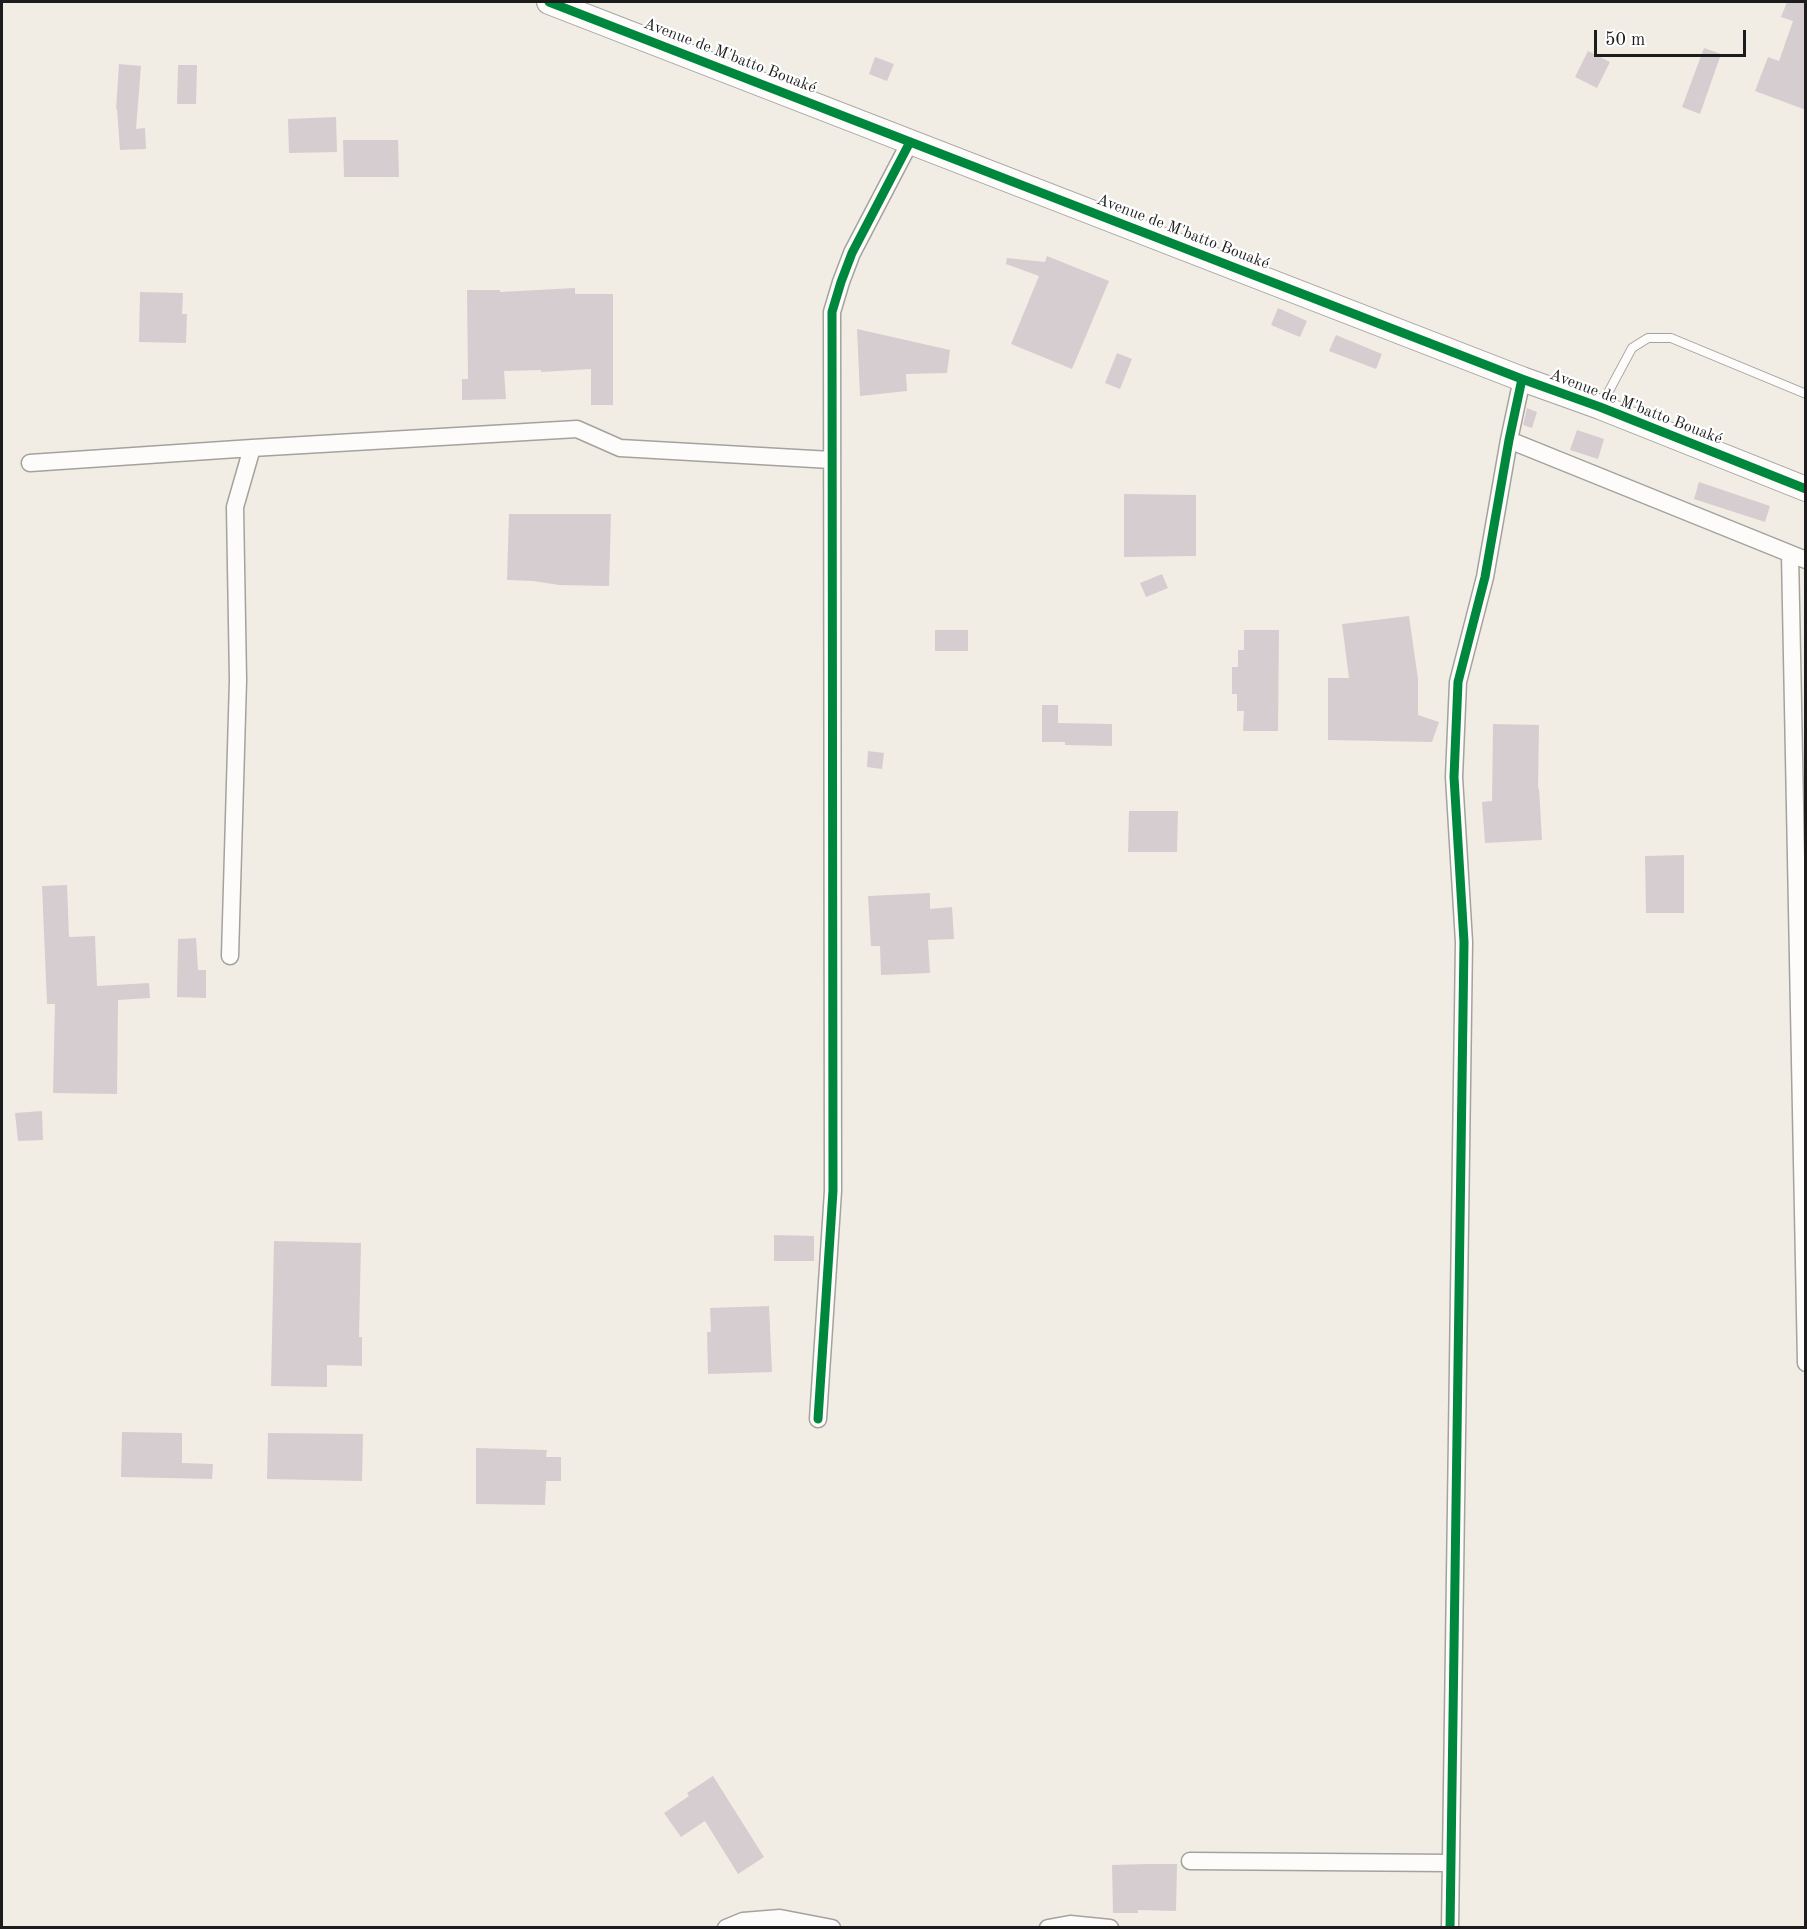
<!DOCTYPE html>
<meta charset="utf-8">
<style>
body{margin:0}
#map{position:relative;width:1807px;height:1929px;overflow:hidden;background:#f1ede4;font-family:"Old Standard TT",serif}
canvas{display:block}
.frame{position:absolute;inset:0;border:3px solid #1c1c1c;pointer-events:none}
.scale{position:absolute;left:1594px;top:30px;width:152px;height:27px;box-sizing:border-box;border:3px solid #1c1c1c;border-top:0;padding-left:8px;font-size:18px;line-height:21px;white-space:nowrap;color:#1c1c1c;-webkit-text-stroke:4px #fff;paint-order:stroke}
</style>
<div id="map">
<canvas width="1807" height="1929"></canvas>
<div class="frame"></div>
<div class="scale">50 m</div>
</div>
<script>
const ctx = document.querySelector('canvas').getContext('2d');
ctx.lineJoin = 'round';
function fill(path, color) { ctx.fillStyle = color; ctx.fill(path, 'evenodd'); }
const poly = rows => new Path2D(rows.map(r => 'M' + r).join(''));
function stroke(path, color, width, dash) { ctx.strokeStyle = color; ctx.lineWidth = width; ctx.lineCap = dash ? 'butt' : 'round'; ctx.setLineDash(dash || []); ctx.stroke(path); }
function label(font, color, halo, rows, align = 'center') {
  ctx.font = font + ' "Old Standard TT",serif'; ctx.lineWidth = 4.5; ctx.setLineDash([]); ctx.textBaseline = 'middle'; ctx.strokeStyle = halo; ctx.fillStyle = color; for (const [text, x, y, turn = 0] of rows) {
    ctx.save(); ctx.translate(x, y); ctx.rotate((+turn || 0) * Math.PI / 180); ctx.textAlign = isNaN(turn) ? turn : align; if (halo) ctx.strokeText(text, 0, 0); ctx.fillText(text, 0, 0); ctx.restore();
  }
}
fill(poly([
 [1787,2,1806,2,1806,110,1755,91,1768,57,1779,61,1793,21,1781,17],
 [1704,48,1721,54,1700,114,1682,107],
 [1588,51,1610,62,1597,88,1575,77],
 [875,57,894,64,887,81,869,74],
 [119,64,141,66,136,129,145,128,146,149,120,150,117,109,116,109],
 [178,65,197,65,196,104,177,104],
 [336,117,337,152,289,153,288,119],
 [343,140,398,140,399,177,344,177],
 [1047,256,1109,281,1072,369,1011,344,1039,276,1006,264,1007,258,1045,262],
 [575,288,575,294,613,294,613,405,591,405,591,369,541,372,541,370,504,371,506,399,462,400,462,379,468,379,467,290,500,290,500,292],
 [140,292,183,293,182,314,187,314,186,343,139,342],
 [1278,308,1307,321,1300,337,1271,325],
 [857,329,950,350,947,373,906,374,907,391,860,396],
 [1336,335,1382,354,1376,369,1329,351],
 [1117,353,1132,359,1120,389,1105,383],
 [1527,408,1537,412,1532,428,1523,425],
 [1577,430,1604,439,1598,459,1570,450],
 [1699,482,1770,506,1765,522,1694,499],
 [1124,494,1196,495,1196,556,1124,557],
 [509,514,611,514,609,586,559,585,533,581,507,580],
 [1162,574,1168,588,1146,597,1140,583],
 [1409,616,1418,679,1418,715,1439,722,1432,742,1328,740,1328,678,1349,678,1342,624],
 [935,630,968,630,968,651,935,651],
 [1244,630,1279,630,1278,731,1243,731,1244,711,1237,711,1237,694,1232,694,1232,667,1238,667,1238,650,1244,650],
 [1042,705,1058,705,1058,723,1112,724,1112,746,1065,745,1065,742,1042,742],
 [1493,724,1539,725,1538,789,1539,788,1542,840,1485,843,1482,802,1492,801],
 [868,751,884,753,882,769,867,767],
 [1129,811,1178,811,1177,852,1128,852],
 [1684,855,1684,913,1646,913,1645,856],
 [67,885,69,937,95,936,97,986,149,983,150,998,118,1000,117,1094,53,1093,55,1004,47,1004,42,886],
 [930,893,930,909,952,907,954,939,928,940,930,973,881,975,880,946,871,946,868,896],
 [196,938,198,970,206,970,206,998,177,997,178,939],
 [42,1111,43,1140,18,1141,15,1113],
 [774,1235,814,1236,814,1261,774,1261],
 [274,1241,361,1243,359,1337,362,1337,362,1366,327,1365,327,1387,271,1386],
 [769,1306,772,1372,708,1374,707,1332,711,1332,710,1308],
 [122,1432,182,1433,182,1463,213,1464,212,1479,121,1477],
 [268,1433,363,1434,362,1481,267,1479],
 [476,1448,547,1450,546,1457,561,1457,561,1481,546,1481,545,1505,476,1504],
 [713,1776,764,1857,738,1874,705,1821,681,1837,664,1813,689,1796,687,1793],
 [1147,1864,1177,1864,1176,1911,1138,1910,1138,1913,1113,1913,1112,1865]
]), '#d6cdd0');
const lane = poly([
 [1602,404,1632,348,1648,338,1671,338,1806,394]
]);
const street = poly([
 [1509,440,1806,560],
 [30,463,252,448,577,429,620,448,831,460],
 [1790,554,1806,1363],
 [230,956,238,680,235,507,252,448],
 [818,1419,833,1191,832,312,841,282,852,253,910,142],
 [1190,1861,1450,1863],
 [726,1928,743,1921,780,1918,832,1928],
 [1048,1928,1070,1924,1110,1928],
 [1450,1928,1464,942,1454,777,1458,682,1485,577,1509,440,1522,379]
]);
const secondary = poly([
 [549,2,1522,379,1600,407,1806,489]
]);
stroke(lane, '#a4a29d', 10);
stroke(street, '#a4a29d', 19);
stroke(secondary, '#a4a29d', 26);
stroke(lane, '#fdfcfb', 8);
stroke(street, '#fdfcfb', 16);
stroke(secondary, '#fdfcfb', 24);
stroke(poly([
 [549,2,1522,379,1600,407,1806,489],
 [818,1419,833,1191,832,312,841,282,852,253,910,142],
 [1450,1928,1464,942,1454,777,1458,682,1485,577,1509,440,1522,379]
]), '#00873e', 9);
label('16px', '#1c1c1c', '#fff', [
 ["Avenue de M'batto Bouaké",730,56,21],
 ["Avenue de M'batto Bouaké",1183,232,21],
 ["Avenue de M'batto Bouaké",1636,407,21]
]);
</script>
